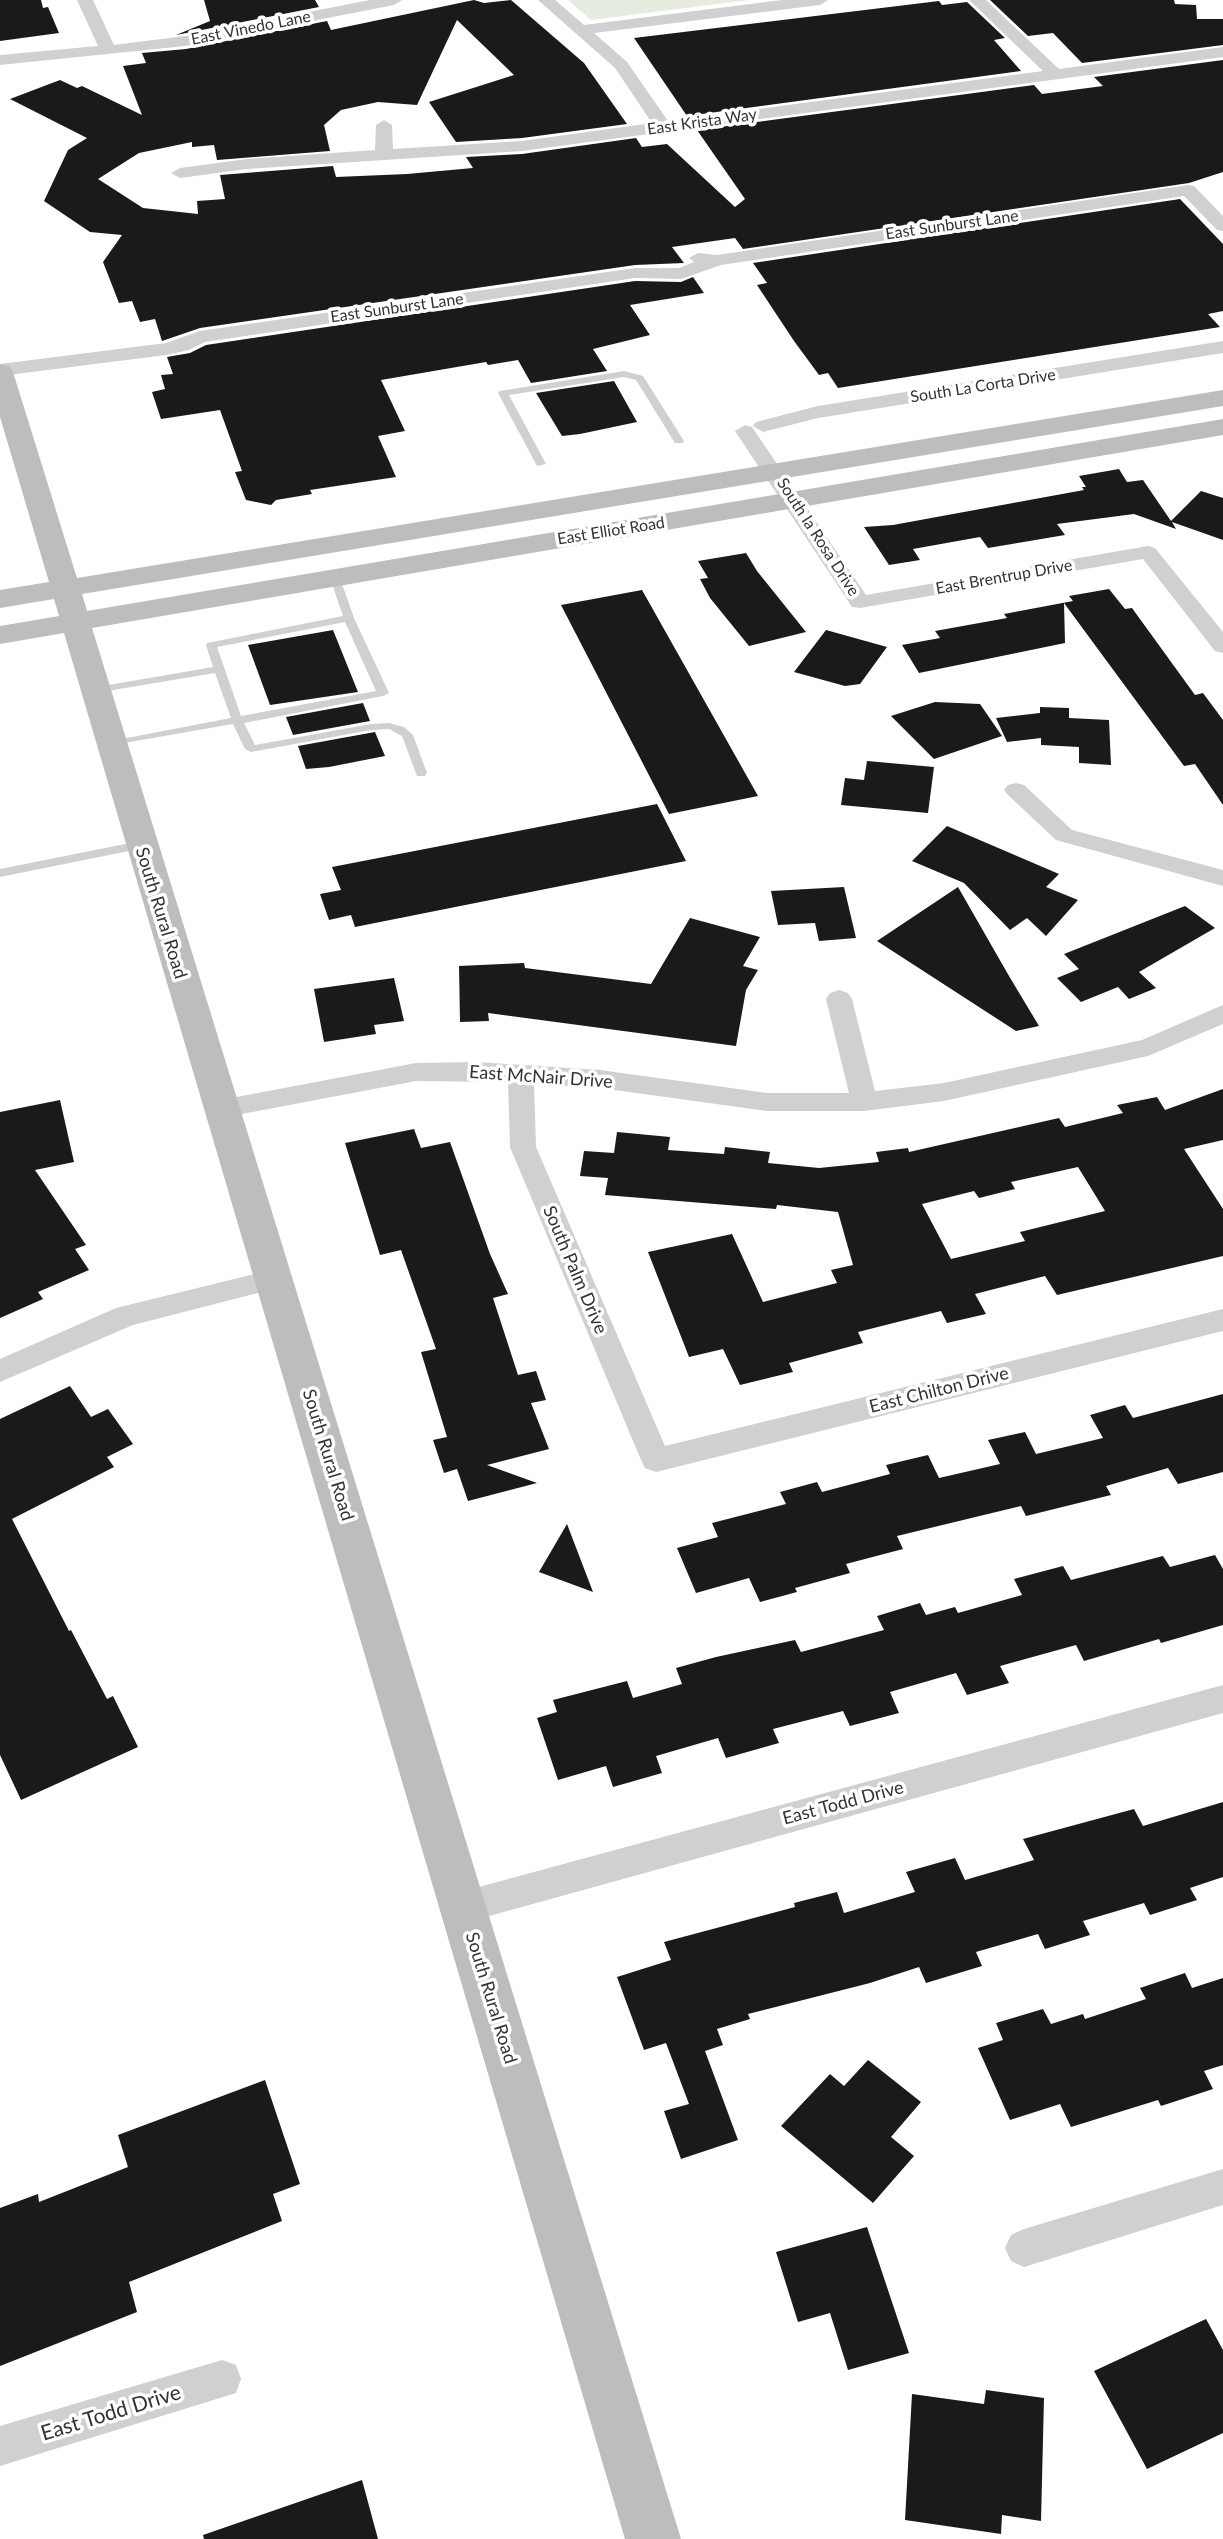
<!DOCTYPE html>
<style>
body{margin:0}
canvas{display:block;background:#fff}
</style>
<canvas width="1223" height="2539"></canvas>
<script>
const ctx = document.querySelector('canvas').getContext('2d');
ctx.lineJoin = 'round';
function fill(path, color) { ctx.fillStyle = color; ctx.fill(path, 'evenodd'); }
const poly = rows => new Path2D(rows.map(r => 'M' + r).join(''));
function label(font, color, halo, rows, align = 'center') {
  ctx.font = font + ' Lato,sans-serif'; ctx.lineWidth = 7; ctx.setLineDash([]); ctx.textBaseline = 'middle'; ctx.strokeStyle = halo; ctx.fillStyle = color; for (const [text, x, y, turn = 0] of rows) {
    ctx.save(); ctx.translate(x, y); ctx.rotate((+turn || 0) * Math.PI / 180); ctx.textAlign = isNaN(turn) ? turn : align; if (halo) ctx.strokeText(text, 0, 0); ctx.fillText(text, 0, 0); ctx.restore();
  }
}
fill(poly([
 [568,0,749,0,591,20]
]), '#e6ecdf');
fill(poly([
 [0,0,41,0,43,8,48,7,59,33,0,41],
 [204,0,315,0,319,7,176,35,210,21],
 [474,0,484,3,511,0,584,63,627,124,522,138,456,142,429,102,514,75,457,20,417,105,378,102,341,110,324,125,330,151,217,160,214,145,192,147,192,142,139,153,98,179,143,208,198,214,197,201,225,199,220,175,333,166,336,177,407,174,473,168,466,157,522,154,636,138,642,147,667,144,735,207,745,199,697,130,1034,85,1042,94,1103,86,1094,77,1223,60,1223,172,1189,183,743,249,735,238,672,247,684,263,635,265,200,328,162,341,155,319,140,322,132,301,119,303,103,262,122,235,90,232,44,201,68,150,87,138,10,99,60,80,77,88,82,86,142,115,123,66,146,63,142,53,186,49,327,21,331,30],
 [990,0,1174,0,1175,4,1196,5,1197,19,1223,19,1223,45,1082,63,1053,33,1028,36],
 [939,1,942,5,967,2,1005,38,994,40,1021,71,687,116,634,38],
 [1180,199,1223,244,1223,311,1208,314,1220,327,838,388,828,373,819,375,794,341,757,285,767,283,753,263],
 [693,277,704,293,630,305,650,335,593,349,607,371,531,383,518,360,488,365,486,362,381,380,405,431,378,436,396,477,310,490,312,494,276,500,271,505,246,500,235,472,242,471,220,410,161,419,152,392,165,389,161,375,173,374,167,357,190,353,206,345,635,281,681,282],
 [614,381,637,422,580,434,562,436,536,393],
 [1119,469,1127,482,1143,480,1171,521,1201,491,1223,498,1223,540,1172,522,1176,529,1134,514,1057,524,1065,535,988,548,980,537,913,549,920,560,889,565,864,527,893,525,1084,490,1082,487,1086,487,1079,476],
 [746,553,757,571,806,632,749,646,710,598,700,579,708,578,698,561],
 [1109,589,1125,609,1132,608,1195,695,1203,693,1223,720,1223,805,1195,764,1184,766,1064,603,1065,643,919,673,902,645,940,638,935,631,1007,618,1004,614,1073,601,1069,596],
 [642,590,758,796,669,814,561,605],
 [333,630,358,692,270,705,248,645],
 [826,630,887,647,860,684,845,686,794,672],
 [935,702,980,704,1002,736,934,759,891,716],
 [363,703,370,721,293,735,286,717],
 [1040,707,1069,708,1069,718,1109,720,1111,765,1079,763,1079,747,1041,745,1041,738,1007,742,996,718,1040,713],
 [375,732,385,756,329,767,306,769,298,746],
 [867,761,934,767,928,813,841,805,845,778,864,780],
 [657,804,686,861,355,927,351,915,329,920,320,894,341,890,332,867],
 [947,826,1059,874,1046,887,1078,900,1046,936,1027,918,1010,930,964,883,912,861],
 [844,887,856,938,819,941,815,923,778,925,771,891],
 [958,887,1009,976,1039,1026,1016,1031,877,941],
 [1185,906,1215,928,1139,972,1156,988,1129,999,1118,987,1081,1002,1057,978,1079,969,1064,954],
 [690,918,760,937,743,966,758,970,746,990,736,1046,488,1013,489,1021,460,1022,459,966,524,963,525,968,651,984],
 [394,978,404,1021,374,1025,376,1034,324,1042,314,989],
 [1223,1089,1223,1140,1184,1149,1223,1209,1223,1256,1057,1295,1045,1276,975,1294,986,1314,947,1323,941,1311,858,1332,863,1343,789,1363,793,1372,740,1385,723,1349,689,1357,648,1252,732,1234,763,1302,837,1283,831,1270,853,1265,838,1212,777,1205,776,1209,605,1195,608,1178,580,1176,584,1151,614,1153,617,1132,670,1137,668,1150,724,1154,725,1147,770,1152,768,1163,819,1168,879,1162,876,1152,908,1148,909,1152,1059,1118,1065,1127,1123,1113,1117,1105,1157,1097,1165,1110],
 [1078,1167,1105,1211,1020,1232,1025,1241,951,1259,922,1204,974,1191,979,1198,1015,1189,1011,1182],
 [60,1100,74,1162,35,1170,86,1245,75,1249,89,1270,38,1292,43,1299,0,1318,0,1112],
 [414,1129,421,1148,450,1142,490,1254,508,1294,493,1298,518,1375,536,1371,546,1400,531,1403,549,1449,487,1465,537,1483,468,1501,457,1469,444,1473,433,1440,447,1437,421,1352,436,1349,401,1250,380,1255,345,1143],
 [70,1386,91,1417,108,1409,133,1444,107,1457,114,1467,12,1519,69,1631,71,1630,107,1699,113,1696,138,1747,21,1800,0,1755,0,1419],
 [1223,1394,1223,1472,1178,1484,1168,1468,1106,1486,1111,1495,1026,1516,1021,1506,897,1536,903,1549,846,1564,850,1573,795,1588,797,1592,760,1602,749,1578,696,1593,677,1548,718,1537,712,1523,786,1504,780,1492,817,1482,822,1492,890,1474,886,1465,928,1455,939,1478,1000,1464,988,1440,1025,1432,1036,1454,1103,1438,1090,1415,1125,1405,1133,1418],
 [567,1524,593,1592,539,1572],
 [1215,1555,1223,1569,1223,1625,1161,1643,1159,1639,1084,1661,1076,1645,1000,1666,1009,1683,967,1695,956,1673,890,1692,899,1713,850,1726,843,1711,773,1729,779,1743,726,1758,718,1738,656,1756,662,1773,613,1787,606,1766,558,1780,537,1718,557,1712,553,1700,627,1681,633,1698,682,1684,676,1668,716,1657,795,1640,801,1652,884,1630,877,1616,920,1603,926,1615,955,1607,958,1613,1022,1595,1014,1579,1063,1566,1071,1580,1163,1556,1170,1567],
 [1223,1802,1223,1877,1190,1888,1197,1900,1150,1915,1144,1903,1083,1921,1090,1935,1045,1949,1038,1934,976,1952,982,1966,926,1983,919,1967,870,1983,748,2014,750,2019,717,2029,723,2045,705,2051,738,2140,681,2159,664,2111,689,2104,666,2043,644,2050,617,1977,671,1960,664,1942,795,1907,794,1903,837,1892,844,1913,915,1892,906,1872,955,1858,965,1880,1034,1860,1023,1839,1134,1809,1143,1826],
 [1185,1973,1192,1988,1223,1978,1223,2065,1204,2071,1213,2089,1161,2106,1158,2100,1071,2127,1060,2104,1010,2120,978,2048,1003,2040,996,2023,1043,2009,1051,2024,1083,2014,1085,2019,1146,1999,1140,1988],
 [868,2060,921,2102,891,2137,914,2156,873,2203,781,2126,830,2074,844,2086],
 [265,2080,300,2184,273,2194,282,2221,129,2282,137,2312,0,2366,0,2208,38,2194,39,2202,128,2167,118,2135],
 [867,2227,909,2353,848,2370,830,2313,798,2322,776,2252],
 [1206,2319,1223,2350,1223,2433,1147,2469,1094,2371],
 [986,2390,1044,2398,1041,2521,1002,2515,1001,2534,905,2520,912,2394,984,2404],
 [362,2480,378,2539,204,2539,203,2535]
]), '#1a1a1a');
fill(poly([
 [624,371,643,376,684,441,683,443,675,443,636,380,624,377,509,395,546,464,537,466,498,393,500,391,624,371],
 [335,575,340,578,354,618,389,693,383,696,244,723,255,745,371,724,389,723,404,727,413,735,427,773,425,776,417,776,402,736,389,729,371,730,251,752,245,749,233,724,107,746,105,744,111,741,231,718,215,673,95,693,91,692,91,688,213,667,206,645,207,643,343,616,330,578,335,575],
 [345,622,376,691,241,716,217,647,345,622],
 [140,841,146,845,144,848,0,877,0,869,140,841]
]), '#d0d0d0');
fill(poly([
 [77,0,93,0,114,45,185,36,370,0,402,0,394,5,185,46,0,65,0,55,98,46,77,0],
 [538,0,555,0,584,25,782,0,828,0,820,5,594,33,627,62,668,121,1043,71,969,0,986,0,1059,69,1223,47,1223,57,522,151,247,169,180,178,171,173,180,168,247,159,375,150,376,125,384,120,392,125,393,149,522,141,652,123,615,68,538,0],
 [1188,185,1194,186,1223,216,1223,231,1217,230,1184,196,721,265,681,279,635,278,205,342,189,350,166,355,0,376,0,364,166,343,200,331,635,268,679,268,694,262,689,258,698,253,717,255,1188,185],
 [1223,341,1223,353,818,418,763,432,753,426,756,422,818,406,1223,341],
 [745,425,752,427,866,595,1148,546,1155,548,1223,632,1223,653,1215,651,1143,559,860,608,852,607,735,431,745,425],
 [1016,783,1024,785,1072,830,1223,870,1223,886,1056,840,1008,795,1004,790,1008,785,1016,783],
 [839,990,848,993,852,999,875,1091,944,1083,1142,1040,1223,1005,1223,1024,1148,1056,944,1101,864,1111,767,1111,600,1088,534,1084,536,1147,665,1446,1223,1309,1223,1331,656,1472,645,1468,641,1460,510,1147,508,1082,416,1081,221,1118,212,1116,208,1109,212,1102,221,1100,416,1063,476,1062,600,1070,767,1093,849,1093,826,999,830,993,839,990],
 [275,1269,285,1272,289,1279,285,1286,133,1325,0,1382,0,1359,116,1308,275,1269],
 [1223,1685,1223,1713,464,1923,452,1918,447,1907,452,1896,464,1891,1223,1685],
 [1223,2169,1223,2205,1024,2267,1011,2261,1005,2248,1011,2235,1024,2229,1223,2169],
 [222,2360,236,2365,241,2379,236,2393,0,2466,0,2426,222,2360]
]), '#d0d0d0');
fill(poly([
 [0,364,9,366,13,372,77,578,1223,390,1223,406,82,594,87,611,1223,419,1223,435,92,628,681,2539,625,2539,64,633,0,644,0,626,59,616,54,599,0,608,0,590,49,582,0,417,0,364]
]), '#bdbdbd');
label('16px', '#333', '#fff', [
 ["East Vinedo Lane",251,28,-11],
 ["East Krista Way",702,122,-8],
 ["East Sunburst Lane",952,225,-8],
 ["East Sunburst Lane",397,308,-8],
 ["South La Corta Drive",983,386,-9],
 ["East Elliot Road",611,531,-9],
 ["South la Rosa Drive",818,537,57],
 ["East Brentrup Drive",1004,577,-10]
]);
label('18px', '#333', '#fff', [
 ["South Rural Road",161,913,73],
 ["East McNair Drive",541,1077,4],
 ["South Palm Drive",575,1270,67],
 ["East Chilton Drive",939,1390,-14],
 ["South Rural Road",328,1455,73],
 ["East Todd Drive",843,1803,-15],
 ["South Rural Road",491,1998,73]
]);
label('21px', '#333', '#fff', [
 ["East Todd Drive",111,2413,-17]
]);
</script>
